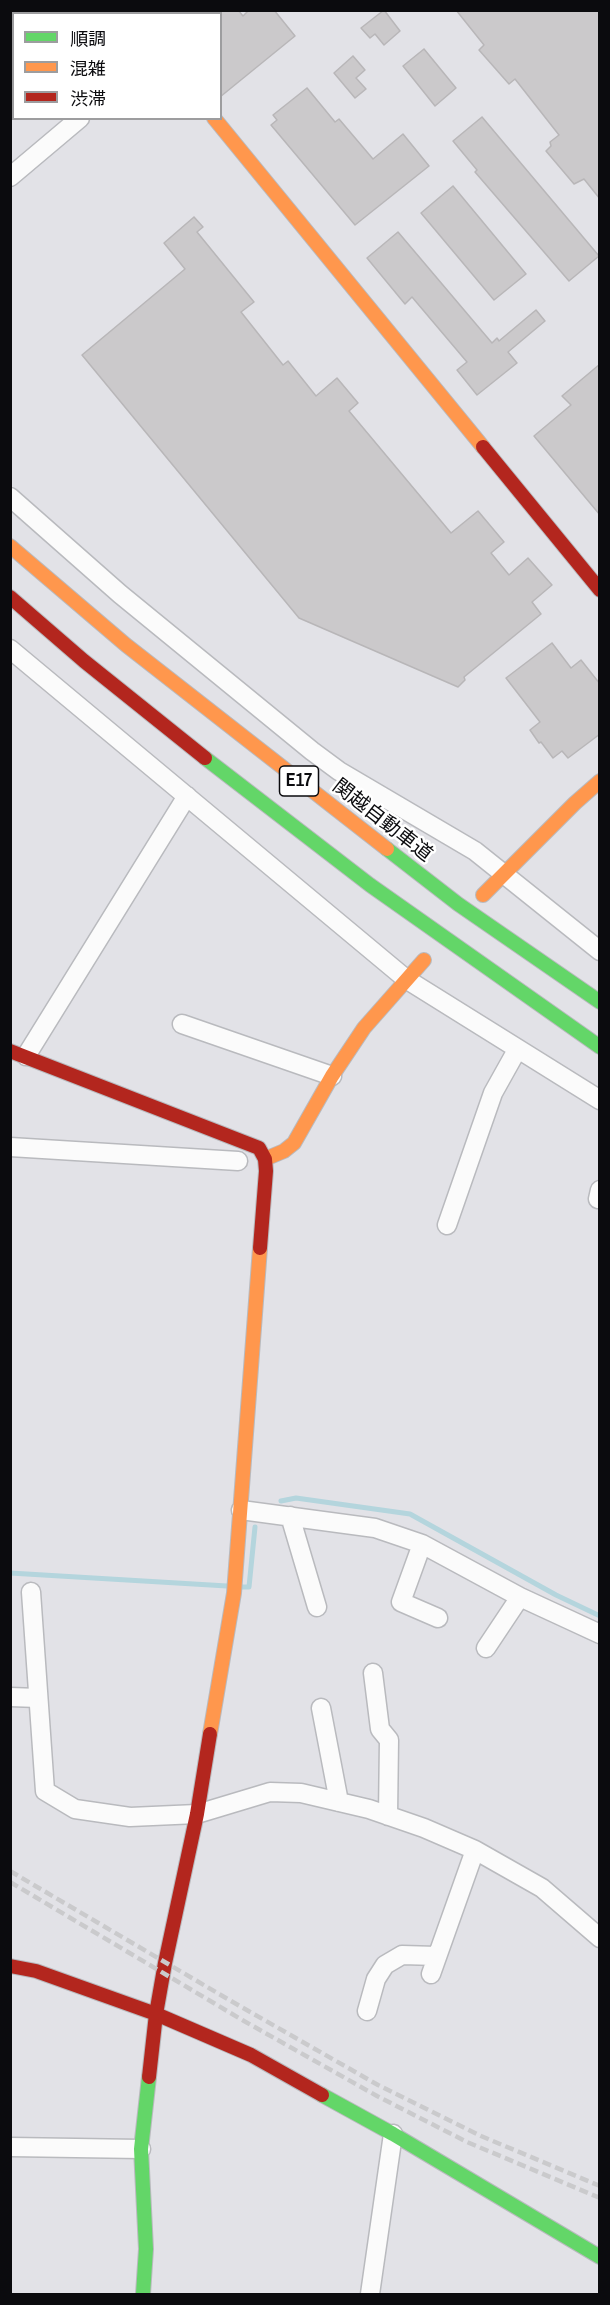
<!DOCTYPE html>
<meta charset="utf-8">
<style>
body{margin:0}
#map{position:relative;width:610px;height:2305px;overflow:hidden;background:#e2e2e7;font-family:"Archivo Narrow","Noto Sans JP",sans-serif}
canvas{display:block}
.frame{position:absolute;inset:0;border:12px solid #0b0b0e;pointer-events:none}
.legend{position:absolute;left:12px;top:12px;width:210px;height:108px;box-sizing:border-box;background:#fff;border:2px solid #9d9d9f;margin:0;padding:8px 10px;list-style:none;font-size:18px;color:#0b0b0e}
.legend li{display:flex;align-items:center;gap:12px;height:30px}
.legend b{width:30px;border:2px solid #9d9d9f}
</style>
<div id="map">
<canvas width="610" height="2305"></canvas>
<div class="frame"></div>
<ul class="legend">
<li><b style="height:8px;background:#63d668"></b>順調</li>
<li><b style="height:8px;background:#ff974d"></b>混雑</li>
<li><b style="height:8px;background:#b3261e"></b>渋滞</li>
</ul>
</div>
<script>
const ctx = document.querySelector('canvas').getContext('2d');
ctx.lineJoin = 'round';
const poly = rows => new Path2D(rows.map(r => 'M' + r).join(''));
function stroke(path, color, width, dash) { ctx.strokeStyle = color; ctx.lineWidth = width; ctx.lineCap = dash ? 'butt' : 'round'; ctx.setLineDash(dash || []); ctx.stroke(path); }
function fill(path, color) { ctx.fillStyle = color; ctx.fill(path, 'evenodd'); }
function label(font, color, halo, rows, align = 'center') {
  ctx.font = font + ' "Archivo Narrow","Noto Sans JP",sans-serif'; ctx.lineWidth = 5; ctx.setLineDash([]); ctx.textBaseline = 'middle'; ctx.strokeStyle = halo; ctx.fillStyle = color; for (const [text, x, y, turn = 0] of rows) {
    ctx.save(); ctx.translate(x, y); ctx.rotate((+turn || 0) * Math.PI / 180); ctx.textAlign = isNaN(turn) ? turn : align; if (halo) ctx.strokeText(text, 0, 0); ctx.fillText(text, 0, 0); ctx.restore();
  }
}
stroke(poly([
 [281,1501,296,1498,410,1514,556,1595,600,1616],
 [10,1573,227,1586],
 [242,1587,249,1587,255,1527]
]), '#b4d5dd', 5);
const building = poly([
 [220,10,238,10,243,16,249,10,274,10,295,36,220,97,220,10],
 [384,10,400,31,384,45,375,34,370,38,361,28,384,10],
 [456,10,600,10,600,199,584,179,574,184,546,151,551,146,550,142,559,135,515,79,509,84,479,50,484,45,456,10],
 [424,49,456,88,435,106,403,66,424,49],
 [353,56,365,70,356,78,366,89,355,98,334,73,353,56],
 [307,88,335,122,339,119,373,159,403,134,429,166,355,225,271,125,277,120,273,115,307,88],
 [482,117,599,256,569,281,475,172,477,170,453,141,482,117],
 [453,186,526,274,494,300,421,213,453,186],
 [194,217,203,227,197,232,254,302,241,312,283,365,288,361,316,396,337,378,358,403,349,411,451,533,478,511,504,542,491,553,509,575,528,558,552,585,532,602,541,614,464,677,465,680,458,687,299,618,82,355,185,269,164,243,194,217],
 [398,232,492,343,497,338,499,341,536,310,545,321,508,352,517,363,477,395,457,370,467,362,412,297,405,304,367,258,398,232],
 [600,364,600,515,534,436,571,405,562,396,600,364],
 [552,643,571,668,581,660,600,684,600,734,568,758,562,751,553,758,541,742,539,743,530,730,540,722,506,678,552,643]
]);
fill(building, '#cbc9cb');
stroke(building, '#b8b6b8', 1.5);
const street = poly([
 [10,177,80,118],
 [10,497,120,594,312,751,339,771,475,851,600,951],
 [10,649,406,979,600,1100],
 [182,1024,332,1076],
 [26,1056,187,796],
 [10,1147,238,1161],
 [598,1199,600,1190],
 [447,1225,493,1093,517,1050],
 [241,1510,375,1528,422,1544,520,1597,600,1634],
 [290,1516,317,1607],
 [422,1544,401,1602,438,1618],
 [31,1592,45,1791,75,1809,130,1817,197,1814,270,1792,301,1793,369,1809,424,1828,475,1850,542,1888,600,1938],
 [486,1648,520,1597],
 [373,1673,380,1729,389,1740,388,1816],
 [10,1697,38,1698],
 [321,1708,339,1802],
 [431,1974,475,1850],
 [367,2011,376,1979,385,1965,402,1955,437,1956],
 [10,2147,141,2149],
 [370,2294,393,2134]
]);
const fast = poly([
 [126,10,129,14],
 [205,758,370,885,600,1047],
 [387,849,458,904,600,1002],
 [322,2095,393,2134,600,2257],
 [143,2294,146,2249,141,2149,149,2077]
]);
const slow = poly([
 [214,118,483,447],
 [10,546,126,645,387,849],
 [483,895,575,803,600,781],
 [265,1159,284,1151,294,1143,332,1076,364,1028,424,960],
 [210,1734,234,1593,260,1248]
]);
const jam = poly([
 [483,447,600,590],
 [10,597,84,661,205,758],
 [10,1051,259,1148,265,1159,266,1171,260,1248],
 [10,1966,36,1971,156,2014,251,2055,322,2095],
 [149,2077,156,2014,165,1963,197,1814,210,1734]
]);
stroke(street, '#b9babe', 21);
stroke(fast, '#b9babe', 16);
stroke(slow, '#b9babe', 16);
stroke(jam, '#b9babe', 16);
stroke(street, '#fbfbfb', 18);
stroke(fast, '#63d668', 14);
stroke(slow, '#ff974d', 14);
stroke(jam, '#b3261e', 14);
stroke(poly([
 [10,1871,231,2001,378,2085,481,2136,600,2186],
 [10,1882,244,2021,377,2096,467,2142,600,2198]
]), '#cacacc', 4.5, [9, 4.5]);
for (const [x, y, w] of [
 [299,781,39]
]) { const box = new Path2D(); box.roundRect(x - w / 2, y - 15, w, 30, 4.5); ctx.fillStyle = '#fff'; ctx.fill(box); stroke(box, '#0b0b0e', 1.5); }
label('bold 18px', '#0b0b0e', null, [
 ["E17",299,781]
]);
label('20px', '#0b0b0e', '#fff', [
 ["関越自動車道",382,821,38]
]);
</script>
